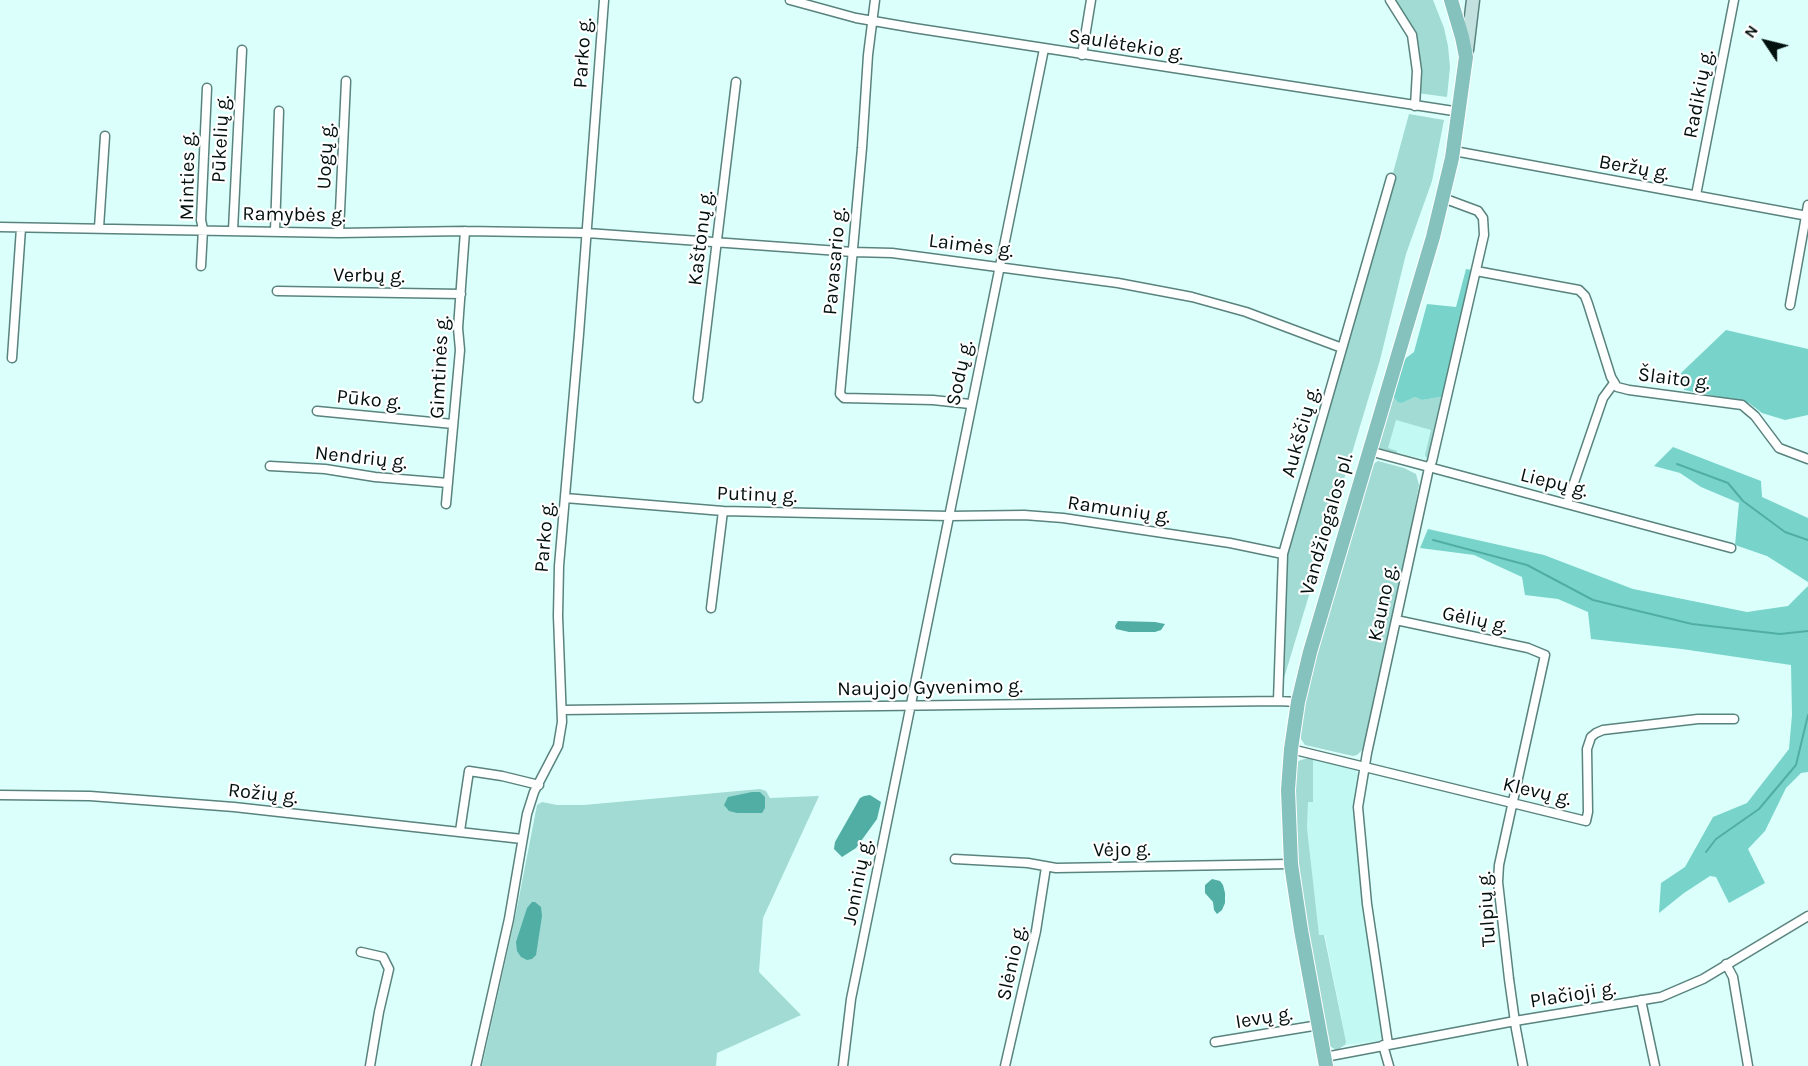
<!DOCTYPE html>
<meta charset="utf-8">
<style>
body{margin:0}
#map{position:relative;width:1808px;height:1066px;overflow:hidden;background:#dbfffa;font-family:Karla,sans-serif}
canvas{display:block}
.north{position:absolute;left:1736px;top:12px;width:60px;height:60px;-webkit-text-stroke:4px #fff;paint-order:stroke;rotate:305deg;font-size:16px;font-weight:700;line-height:24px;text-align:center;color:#02100e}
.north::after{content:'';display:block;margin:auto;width:21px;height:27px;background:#02100e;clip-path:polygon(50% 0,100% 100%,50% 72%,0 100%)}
</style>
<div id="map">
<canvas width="1808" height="1066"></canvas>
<div class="north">N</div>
</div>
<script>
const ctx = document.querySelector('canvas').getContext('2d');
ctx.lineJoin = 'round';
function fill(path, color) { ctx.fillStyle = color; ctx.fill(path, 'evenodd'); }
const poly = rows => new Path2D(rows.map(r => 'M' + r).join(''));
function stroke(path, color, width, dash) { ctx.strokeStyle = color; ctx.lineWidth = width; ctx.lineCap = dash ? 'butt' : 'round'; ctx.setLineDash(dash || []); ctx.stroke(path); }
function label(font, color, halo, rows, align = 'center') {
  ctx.font = font + ' Karla,sans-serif'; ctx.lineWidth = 4.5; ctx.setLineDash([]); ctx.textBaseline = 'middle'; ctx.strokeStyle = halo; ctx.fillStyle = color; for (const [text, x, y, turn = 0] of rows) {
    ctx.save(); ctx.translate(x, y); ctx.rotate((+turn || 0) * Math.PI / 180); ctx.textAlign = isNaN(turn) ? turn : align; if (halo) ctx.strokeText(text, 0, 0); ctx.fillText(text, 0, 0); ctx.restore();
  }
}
fill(poly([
 [1415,397,1422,400,1440,397,1432,461,1378,448,1402,403],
 [1313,759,1355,769,1359,775,1355,818,1382,1036,1379,1041,1345,1045,1346,1042,1325,935,1319,936,1307,828,1308,802,1313,801]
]), '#c2f9f2');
fill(poly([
 [1393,0,1433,0,1444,28,1448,46,1450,67,1447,97,1417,93,1415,52],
 [1409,114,1444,120,1432,181,1406,254,1380,360,1284,678,1279,655,1283,554,1375,239],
 [1392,395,1402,403,1415,397,1422,400,1440,397,1446,399,1428,460,1425,455,1431,430,1396,420,1388,448,1397,451,1397,453,1378,448],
 [1378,461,1404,468,1416,474,1419,485,1398,598,1367,733,1362,750,1357,755,1353,756,1305,745,1301,739,1300,730,1309,678,1370,466],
 [1308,758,1313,759,1313,802,1308,802,1307,828,1319,935,1324,935,1346,1042,1345,1045,1337,1050,1329,1046,1327,1041,1305,912,1296,845,1294,810,1296,768,1298,761],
 [760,789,766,791,770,798,819,796,763,918,759,972,801,1015,717,1053,716,1066,482,1066,515,918,537,805,542,802,557,805,584,805]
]), '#a1dbd4');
fill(poly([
 [1466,269,1472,270,1458,334,1455,342,1446,399,1440,397,1422,400,1415,397,1402,403,1398,402,1392,395,1401,367,1406,358,1414,352,1427,304,1456,307],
 [1726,330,1808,349,1808,415,1785,420,1762,413,1749,403,1684,390,1681,373],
 [1673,447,1761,481,1762,497,1808,518,1808,582,1767,556,1735,545,1739,503,1701,487,1680,473,1654,466],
 [1428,529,1544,555,1633,589,1747,612,1788,606,1808,586,1808,772,1801,773,1786,788,1765,831,1748,849,1765,883,1729,903,1716,877,1710,876,1684,893,1659,913,1661,883,1685,867,1713,817,1747,803,1789,749,1792,715,1791,665,1682,649,1591,639,1588,612,1558,599,1525,595,1522,577,1474,555,1420,548]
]), '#78d4cb');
fill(poly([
 [1118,621,1155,622,1165,624,1161,630,1155,632,1129,632,1116,629,1115,626],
 [752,792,760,792,765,797,765,808,762,813,737,813,729,811,724,805,728,797],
 [870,795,881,802,877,819,856,848,842,857,834,849,835,842,860,798,864,796],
 [1212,879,1220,881,1223,885,1225,893,1225,903,1222,910,1217,914,1214,910,1213,902,1205,893,1205,885],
 [532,902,535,902,541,907,542,916,536,955,532,959,527,960,521,957,517,951,516,942,527,908]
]), '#50aea5');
stroke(poly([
 [1677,464,1728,483,1743,501,1785,532,1808,540],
 [1433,540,1527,565,1593,600,1692,624,1780,634,1808,631],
 [1706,852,1716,839,1759,809,1796,765,1808,715]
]), '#50aea5', 2);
const street = poly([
 [790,0,856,18,914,28,1460,112],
 [875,0,868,55,862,148,840,394,844,398,933,400,970,404],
 [1390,0,1412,35,1417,71,1415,106],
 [1082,55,1091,0],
 [1454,151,1808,216],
 [1696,195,1734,0],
 [0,227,339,233,465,231,587,233,853,252,892,253,1118,283,1192,297,1246,312,1342,348],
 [99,228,105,136],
 [233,230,242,50],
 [275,231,279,111],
 [339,233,346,81],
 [201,266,203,229,201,220,207,88],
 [1476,271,1579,290,1585,296,1588,304,1611,377,1617,387,1629,390,1742,405,1755,416,1779,448,1808,459],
 [277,291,461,294],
 [1790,305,1808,205],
 [12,358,21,228],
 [698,398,736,82],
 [317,411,453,424],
 [1369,451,1731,548],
 [270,466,325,469,375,477,448,483],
 [565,498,723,511,949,516,1024,515,1063,518,1230,543,1283,554],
 [1567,503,1603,398,1614,383],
 [446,504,460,350,458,328,465,231],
 [711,608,723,511],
 [1396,620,1528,648,1545,655,1499,865,1498,882,1509,979,1516,1029,1523,1066],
 [1278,701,1283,554,1391,178],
 [562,710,1278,701,1298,702],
 [1291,749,1586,821,1588,812,1587,749,1591,737,1596,733,1603,730,1698,719,1734,719],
 [0,795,90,796,234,807,522,839],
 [460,831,469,771,502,776,539,785],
 [955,859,1028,863,1056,868,1291,864],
 [361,952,383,957,389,969,379,1012,370,1066],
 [1726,964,1733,977,1748,1066],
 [1641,1000,1655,1066],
 [1215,1042,1319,1025],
 [1388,1044,1367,904,1358,807,1367,753,1429,468,1432,461,1484,235,1483,218,1478,211,1443,198],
 [1383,1045,1389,1066],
 [1325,1057,1515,1021,1661,997,1703,979,1808,916],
 [476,1066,509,919,527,814,534,792,558,746,562,722,558,616,559,566,579,334,604,0],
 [843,1066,851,999,860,955,1044,49],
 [1005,1066,1036,931,1046,867]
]);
const secondary = poly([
 [1467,50,1473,0]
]);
const primary = poly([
 [1326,1066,1301,930,1291,864,1288,790,1291,749,1298,702,1310,652,1433,237,1452,158,1466,57,1462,37,1451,0]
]);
stroke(street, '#59837e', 11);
stroke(secondary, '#59837e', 15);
stroke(primary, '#fff', 16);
stroke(street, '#fff', 8);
stroke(secondary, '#c2e1de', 12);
stroke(primary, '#85c2be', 14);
label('20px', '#02100e', '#fff', [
 ["Saulėtekio g.",1126,45,9],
 ["Parko g.",583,53,-86],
 ["Radikių g.",1699,94,-79],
 ["Pūkelių g.",221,139,-87],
 ["Uogų g.",326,156,-87],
 ["Beržų g.",1634,168,10],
 ["Minties g.",188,176,-89],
 ["Ramybės g.",294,215,1],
 ["Kaštonų g.",701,238,-83],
 ["Laimės g.",971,246,7],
 ["Pavasario g.",835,261,-85],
 ["Verbų g.",369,276,1],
 ["Gimtinės g.",440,367,-87],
 ["Sodų g.",960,373,-78],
 ["Šlaito g.",1674,379,7],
 ["Pūko g.",369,400,6],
 ["Aukščių g.",1301,432,-74],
 ["Nendrių g.",361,458,6],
 ["Liepų g.",1554,483,14],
 ["Putinų g.",757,495,2],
 ["Ramunių g.",1119,510,8],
 ["Vandžiogalos pl.",1327,524,-74],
 ["Parko g.",545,537,-85],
 ["Kauno g.",1383,603,-78],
 ["Gėlių g.",1475,620,12],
 ["Naujojo Gyvenimo g.",930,688,-1],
 ["Klevų g.",1537,792,13],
 ["Rožių g.",263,794,6],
 ["Vėjo g.",1122,850,-1],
 ["Joninių g.",858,882,-79],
 ["Tulpių g.",1487,909,-94],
 ["Slėnio g.",1012,963,-78],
 ["Plačioji g.",1573,995,-9],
 ["Ievų g.",1264,1018,-9]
]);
</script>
